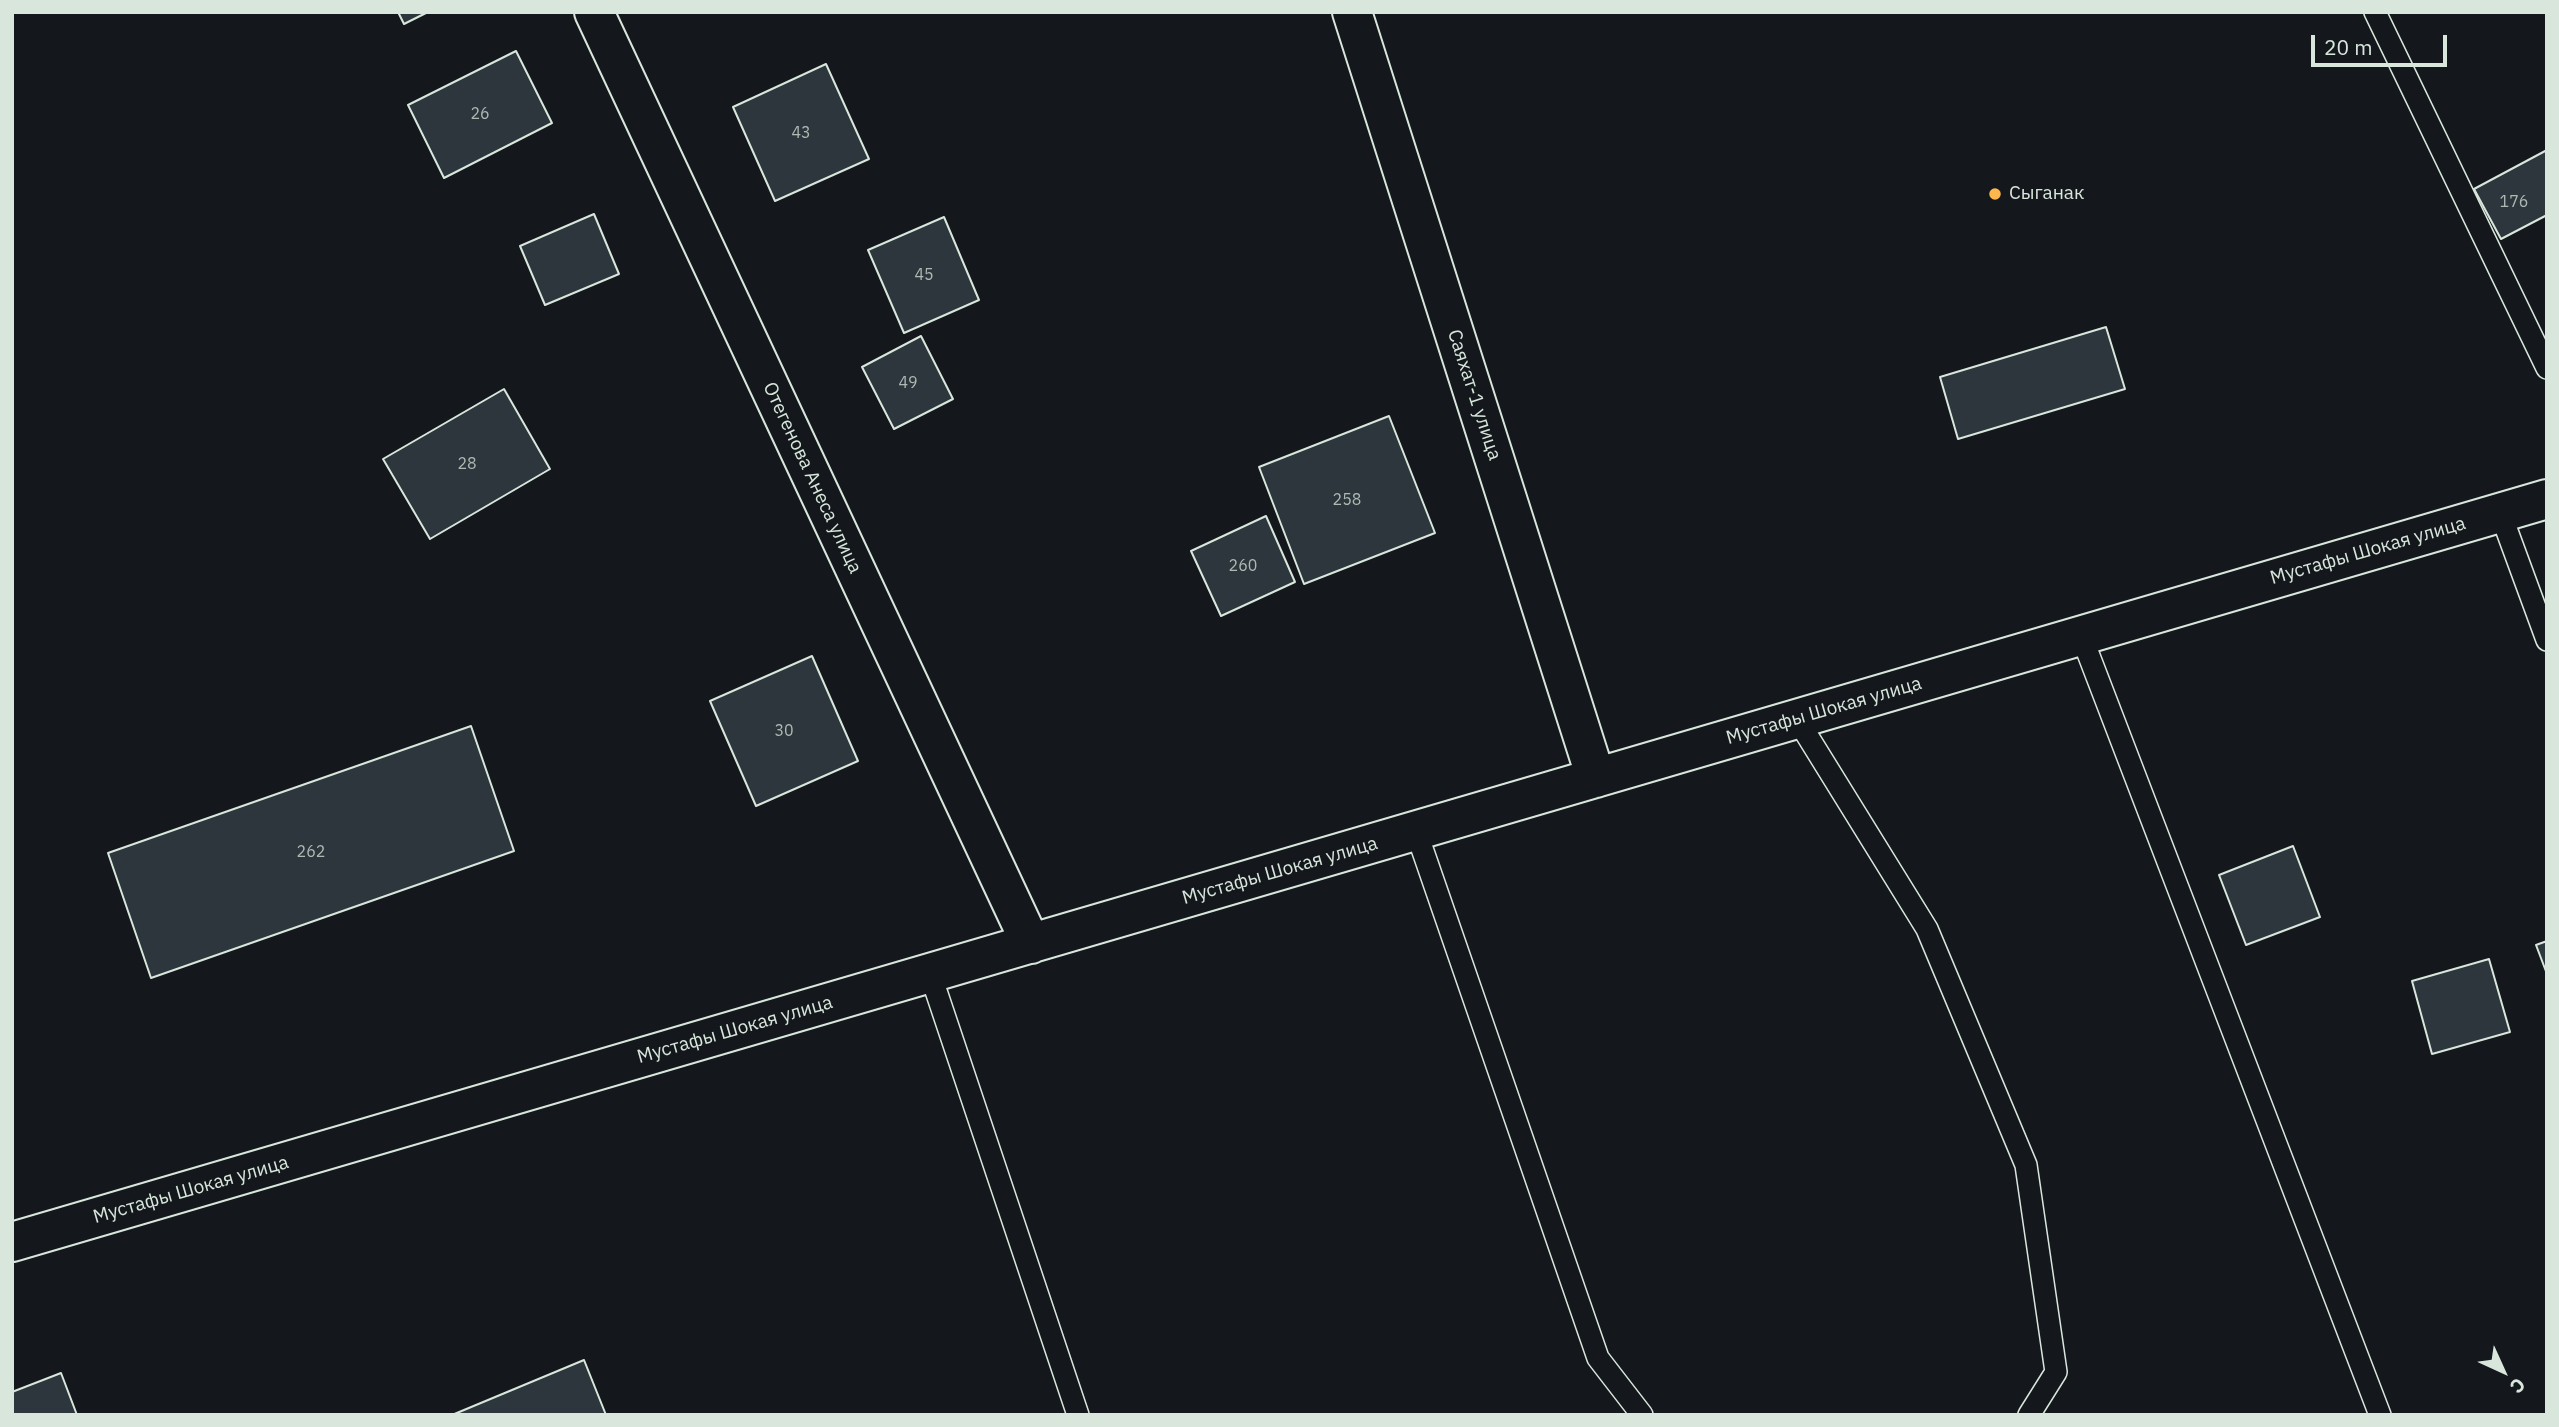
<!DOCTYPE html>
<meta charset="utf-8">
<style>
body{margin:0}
#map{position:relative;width:2559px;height:1427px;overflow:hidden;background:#14181c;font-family:"IBM Plex Sans",sans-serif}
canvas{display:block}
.frame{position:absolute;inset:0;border:14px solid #d8e6dc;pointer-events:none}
.north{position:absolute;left:2468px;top:1336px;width:70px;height:70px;-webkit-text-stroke:5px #14181c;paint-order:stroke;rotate:135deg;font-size:19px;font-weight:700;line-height:28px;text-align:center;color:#d8e6dc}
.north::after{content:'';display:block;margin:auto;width:24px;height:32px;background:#d8e6dc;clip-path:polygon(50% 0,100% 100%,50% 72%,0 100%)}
.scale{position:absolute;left:2311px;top:35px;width:136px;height:32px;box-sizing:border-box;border:4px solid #d8e6dc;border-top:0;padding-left:9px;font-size:21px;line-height:24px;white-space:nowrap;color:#d8e6dc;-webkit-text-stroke:5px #14181c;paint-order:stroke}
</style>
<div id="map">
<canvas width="2559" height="1427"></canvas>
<div class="frame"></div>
<div class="north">С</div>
<div class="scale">20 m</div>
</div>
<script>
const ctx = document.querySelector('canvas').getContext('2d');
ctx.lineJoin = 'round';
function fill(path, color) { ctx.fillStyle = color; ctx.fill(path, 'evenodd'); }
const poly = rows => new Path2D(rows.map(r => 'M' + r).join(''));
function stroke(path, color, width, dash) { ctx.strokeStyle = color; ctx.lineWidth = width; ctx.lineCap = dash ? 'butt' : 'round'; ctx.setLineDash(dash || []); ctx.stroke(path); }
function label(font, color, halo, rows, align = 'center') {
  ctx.font = font + ' "IBM Plex Sans",sans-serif'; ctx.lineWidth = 5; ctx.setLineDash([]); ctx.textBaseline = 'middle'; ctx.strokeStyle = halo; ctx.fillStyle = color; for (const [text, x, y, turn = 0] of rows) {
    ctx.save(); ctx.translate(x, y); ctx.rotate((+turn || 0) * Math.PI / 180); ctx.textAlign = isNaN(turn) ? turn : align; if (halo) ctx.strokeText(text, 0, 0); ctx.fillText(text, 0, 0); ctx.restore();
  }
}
const building = poly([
 [398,12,428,12,404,24,398,12],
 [516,51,552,123,444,178,408,105,516,51],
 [826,64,869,159,775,201,733,107,826,64],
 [2547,150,2547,215,2501,239,2474,189,2547,150],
 [594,214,619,274,545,305,520,246,594,214],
 [944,217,979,300,904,333,868,250,944,217],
 [2106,327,2125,389,1958,439,1940,377,2106,327],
 [921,336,953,399,894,429,862,367,921,336],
 [504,389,550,469,430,539,383,459,504,389],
 [1389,416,1435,533,1304,584,1259,467,1389,416],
 [1266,516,1295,582,1221,616,1191,551,1266,516],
 [812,656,858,761,756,806,710,701,812,656],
 [471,726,514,851,151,978,108,853,471,726],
 [2293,846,2320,917,2246,945,2219,875,2293,846],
 [2547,941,2547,974,2536,945,2547,941],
 [2489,959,2510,1032,2432,1054,2412,981,2489,959],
 [584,1360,606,1415,452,1415,584,1360],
 [61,1373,77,1415,12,1415,12,1392,61,1373]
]);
fill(building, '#2c363c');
stroke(building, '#d8e6dc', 2);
const lane = poly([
 [2375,12,2547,368],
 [2500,512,2547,640],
 [2081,635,2380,1415],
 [1797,719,1927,929,2026,1165,2056,1372,2029,1415],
 [1416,831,1598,1358,1642,1415],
 [930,973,1078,1415]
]);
const street = poly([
 [594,12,1031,944],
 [1352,12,1596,778],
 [12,1242,2547,499]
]);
stroke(lane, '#d8e6dc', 24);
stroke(street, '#d8e6dc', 42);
stroke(lane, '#14181c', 21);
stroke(street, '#14181c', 38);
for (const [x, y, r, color] of [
 [1995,194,7,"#ffb74d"]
]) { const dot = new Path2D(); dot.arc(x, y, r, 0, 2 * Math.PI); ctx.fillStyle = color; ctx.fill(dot); stroke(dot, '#14181c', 2.5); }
label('16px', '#adbab4', null, [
 ["26",480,114],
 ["43",801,133],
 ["176",2514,202],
 ["45",924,275],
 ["49",908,383],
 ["28",467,464],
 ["258",1347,500],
 ["260",1243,566],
 ["30",784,731],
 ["262",311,852]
]);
label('19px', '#d8e6dc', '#14181c', [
 ["Сыганак",2009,194]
], 'left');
label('19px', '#d8e6dc', '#14181c', [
 ["Саяхат-1 улица",1474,395,72],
 ["Отегенова Анеса улица",812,478,65],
 ["Мустафы Шокая улица",2368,551,-16],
 ["Мустафы Шокая улица",1824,711,-16],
 ["Мустафы Шокая улица",1280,871,-16],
 ["Мустафы Шокая улица",735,1030,-16],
 ["Мустафы Шокая улица",191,1190,-16]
]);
</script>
